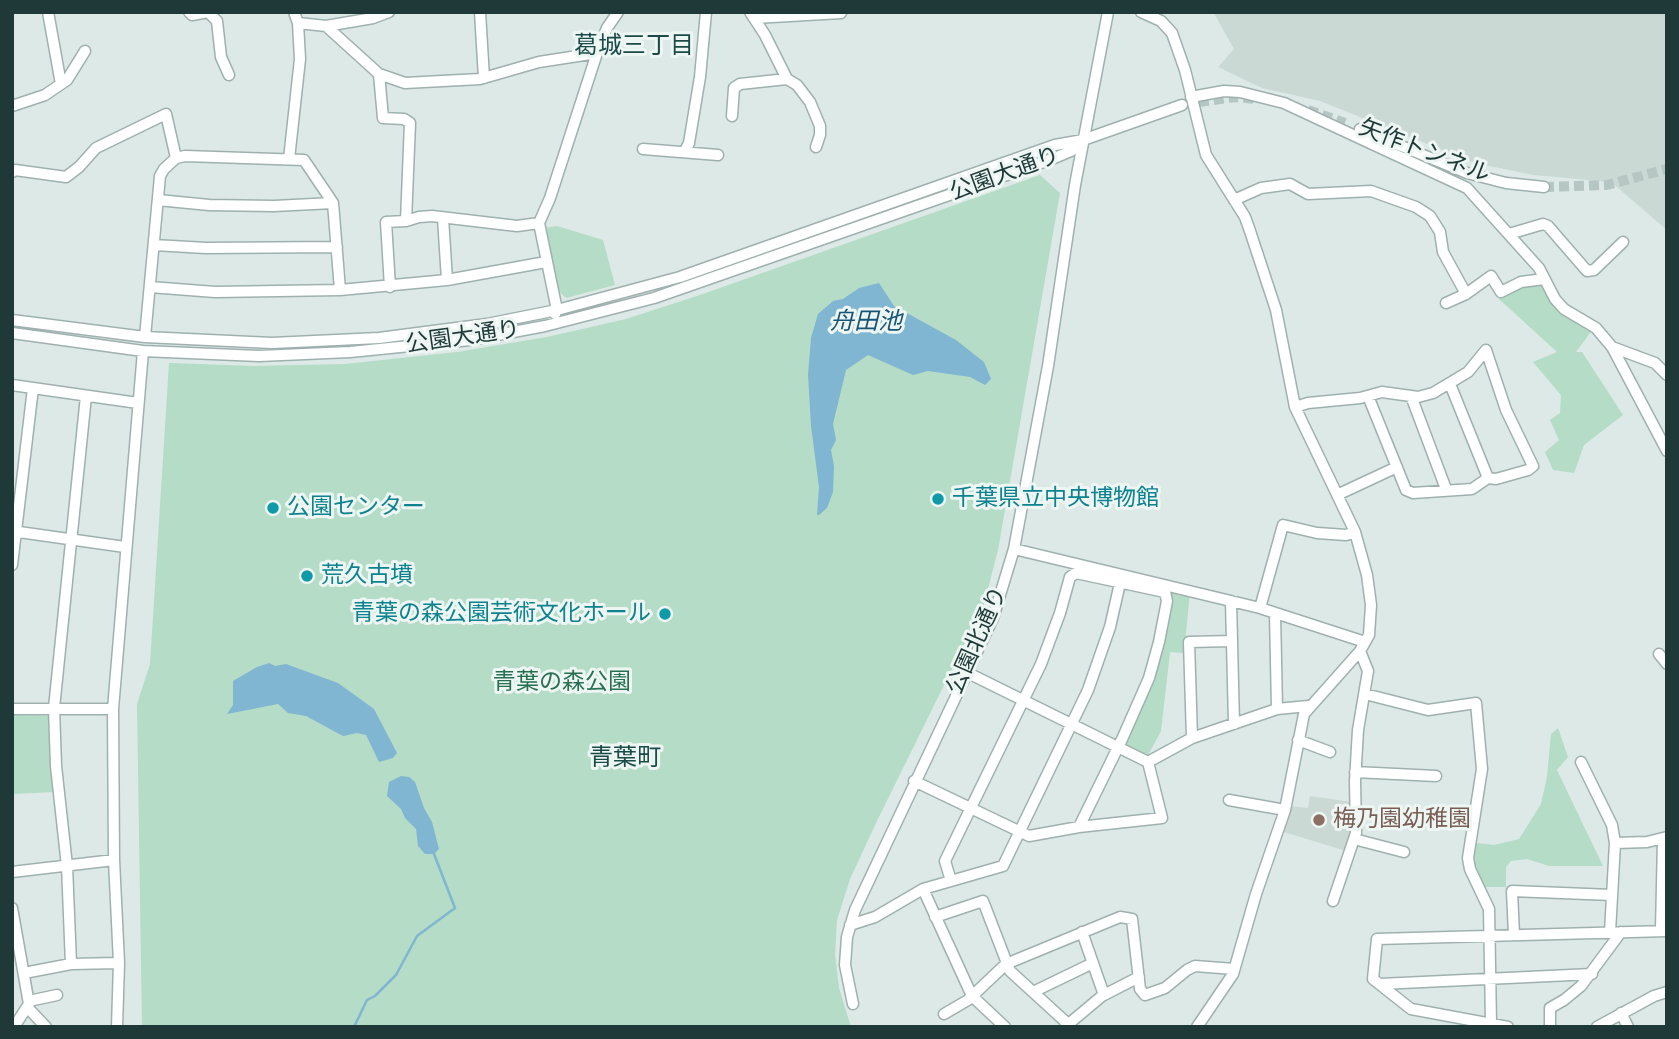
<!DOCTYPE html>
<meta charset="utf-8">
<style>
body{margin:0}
#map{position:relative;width:1679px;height:1039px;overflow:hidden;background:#dce9e6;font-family:"Roboto Condensed",sans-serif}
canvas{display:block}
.frame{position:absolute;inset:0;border:14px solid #1e3937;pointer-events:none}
</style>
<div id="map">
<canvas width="1679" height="1039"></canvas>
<div class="frame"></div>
</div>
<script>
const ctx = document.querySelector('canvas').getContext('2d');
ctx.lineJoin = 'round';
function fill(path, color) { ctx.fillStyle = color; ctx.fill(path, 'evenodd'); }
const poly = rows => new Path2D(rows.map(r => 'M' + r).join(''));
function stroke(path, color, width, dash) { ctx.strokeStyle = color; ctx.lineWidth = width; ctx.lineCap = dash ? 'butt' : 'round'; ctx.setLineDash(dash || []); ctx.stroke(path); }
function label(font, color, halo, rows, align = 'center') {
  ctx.font = font + ' "Roboto Condensed","Noto Sans JP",sans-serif'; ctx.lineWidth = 6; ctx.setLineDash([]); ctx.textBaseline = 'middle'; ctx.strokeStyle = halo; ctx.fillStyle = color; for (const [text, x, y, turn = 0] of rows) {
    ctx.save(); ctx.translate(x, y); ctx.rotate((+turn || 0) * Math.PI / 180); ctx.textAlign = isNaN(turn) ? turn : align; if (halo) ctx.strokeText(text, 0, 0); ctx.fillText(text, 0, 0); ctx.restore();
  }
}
fill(poly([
 [1213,12,1667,12,1667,230,1611,182,1533,175,1475,163,1320,101,1262,88,1218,67,1234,49],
 [1310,796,1352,802,1351,830,1346,851,1284,832,1291,806,1308,808]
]), '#cbd9d5');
fill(poly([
 [1040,175,1060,193,998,550,984,604,876,823,850,879,837,920,835,954,839,988,851,1027,142,1027,137,704,150,664,169,363,254,366,345,364,457,352,547,337,626,319,700,295],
 [557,226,603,240,615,285,566,298,557,290,543,228],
 [1545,284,1592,330,1576,352,1582,352,1623,415,1584,445,1574,473,1553,470,1545,452,1559,440,1550,420,1560,413,1561,395,1533,362,1557,352,1498,298,1528,285],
 [1171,588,1190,592,1184,653,1170,652,1161,731,1147,757,1122,743,1146,690],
 [12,715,49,716,55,792,12,794],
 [1558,728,1568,757,1557,770,1603,866,1549,866,1527,859,1511,861,1506,867,1506,887,1483,887,1474,866,1476,843,1494,845,1519,839,1541,804,1547,777,1551,734]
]), '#b4dcc6');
fill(poly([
 [879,283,894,306,956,340,984,362,991,379,985,385,970,377,928,371,913,375,868,355,846,370,833,424,836,440,831,450,834,466,833,492,827,508,819,515,817,515,819,487,811,426,808,375,811,338,818,314,833,301,843,299,859,288],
 [269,663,275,666,286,664,338,683,374,709,397,753,393,758,379,762,366,735,357,733,343,736,306,716,288,713,278,704,227,714,233,705,233,681,257,667],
 [401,776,409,777,415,782,424,808,432,822,439,849,434,854,425,854,418,846,416,829,405,818,401,809,387,796,389,782]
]), '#81b6d2');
stroke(poly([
 [354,1027,367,1000,375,996,396,975,417,936,455,908,434,854]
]), '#81b6d2', 2.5);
stroke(poly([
 [1184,104,1236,97,1255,99],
 [1308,110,1345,123],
 [1544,187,1607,185,1667,169]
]), '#b6c6c3', 10, [10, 5]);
const minor = poly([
 [48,12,61,84],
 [189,12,192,15,208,12,217,21,221,57,229,75],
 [480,12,484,78],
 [750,12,765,35,787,79],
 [1141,12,1161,21,1172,33,1185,70,1206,155,1245,217,1250,231,1276,310,1295,407,1355,532,1367,575,1371,605,1369,635,1360,651,1304,714,1285,810,1256,894,1233,974,1197,1027],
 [755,18,841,13],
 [298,23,326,26,373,18,389,12],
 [326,26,379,74,405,83,480,79,539,62,597,53],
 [379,74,383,118,404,119,410,123,406,221],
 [1191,97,1224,91,1240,92,1284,103,1467,188,1539,268,1555,299,1564,309,1596,328,1612,347,1667,451],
 [12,106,45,95,67,80,85,51],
 [732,116,734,88,740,84,787,79,797,85,810,102,820,126,820,135,816,147],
 [1360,129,1467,173,1506,183,1544,187],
 [643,149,718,155],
 [685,151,689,143,700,77,706,12],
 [289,159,300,59,298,23,294,12],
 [12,172,15,170,66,177,79,167,96,148,166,114,176,158],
 [158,200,209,205,274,206,333,203],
 [1234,200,1261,188,1290,184,1308,194,1371,191,1416,207,1430,216,1440,232,1443,252,1466,294],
 [443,218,447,280],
 [1509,234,1543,224,1548,226,1587,271,1594,270,1623,242],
 [154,245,206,248,337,247],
 [150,287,215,292,340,290,447,280,546,262],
 [390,287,386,222,406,221,419,217,432,216,517,226,539,223],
 [1446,303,1466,294,1491,276,1501,292,1521,282,1544,279],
 [555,314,557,310,539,223,550,198,597,53,607,28,618,12],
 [12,320,145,337,272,343,379,338,487,324,557,310,680,277,1055,145,1083,140,1182,105],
 [12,333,143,351,259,356,350,352,470,340,545,326,654,298,1052,159,1071,151,1083,140],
 [145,337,160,176,164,169,176,158,185,156,304,160,333,203,340,290],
 [1612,347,1655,363,1667,375],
 [12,385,138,403],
 [1368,396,1406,490,1413,493,1472,489,1488,478],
 [1411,396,1446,489],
 [1295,407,1308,403,1360,398,1382,392,1418,397,1433,393,1468,372,1486,350,1506,410,1533,466,1528,470,1496,479,1488,478,1450,384],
 [1337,495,1397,467],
 [12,531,125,547],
 [1014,549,1260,608,1365,642],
 [12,565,33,388],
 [1231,601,1234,724],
 [1260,608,1283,525,1317,533,1346,535,1355,532],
 [1275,613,1277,709],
 [1659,654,1667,664],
 [1365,694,1428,710,1476,703,1482,769,1468,858,1470,869,1489,909,1491,1023],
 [12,709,113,709],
 [1192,738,1189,642,1232,641],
 [1298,740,1330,752],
 [1148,762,1192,738,1277,709,1308,706],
 [1581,762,1612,825,1615,843,1647,842,1667,837],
 [1355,772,1436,776],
 [914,781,1029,836,1079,827,1162,818,1148,762,966,672],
 [1229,800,1285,810],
 [1354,839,1404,852],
 [12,872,114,860],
 [951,881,945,861,1041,664,1060,613,1070,577,1076,573,1165,592,1167,601,1159,642,1149,678,1123,737,1079,827],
 [923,889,972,996,1005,1027],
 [1333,901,1356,833,1355,781,1358,730,1368,671,1360,651],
 [12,908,29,1004,14,1027],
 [935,917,983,901,1010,971,1068,1024],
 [850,925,875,917,923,889,1003,866,1088,690,1110,627,1120,583],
 [1661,930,1663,839],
 [1082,932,1104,995],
 [1610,932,1615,843],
 [1514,935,1512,891,1612,895],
 [71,964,67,866,56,766,54,708,86,396],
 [24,973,71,964,119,963],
 [1380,984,1592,974],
 [1033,992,1093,963],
 [29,1001,57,995],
 [853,1004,845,965,847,937,855,910,993,618,1014,549,1048,366,1075,185,1108,12],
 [27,1007,46,1027],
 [1621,1013,1628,1027],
 [944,1014,968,1000,1006,964,1120,917,1132,919,1140,989,1145,995,1165,988,1187,970,1195,966,1234,969],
 [117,1027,119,963,114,860,113,709,143,351],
 [1065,1027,1102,996,1139,977],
 [1508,1027,1411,1009,1373,979,1377,939,1667,931],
 [1550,1027,1550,1008,1564,1000,1581,986,1621,932],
 [1597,1027,1654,996,1667,992]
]);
stroke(minor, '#9fb1ae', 13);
stroke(minor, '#fff', 10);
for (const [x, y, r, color] of [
 [938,499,7,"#0f9aa8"],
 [273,508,7,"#0f9aa8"],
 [307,576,7,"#0f9aa8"],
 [665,614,7,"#0f9aa8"],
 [1319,820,7,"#8d6e63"]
]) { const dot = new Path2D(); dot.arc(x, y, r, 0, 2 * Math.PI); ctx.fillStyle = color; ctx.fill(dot); stroke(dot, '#edf6f3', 2.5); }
label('23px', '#1e3937', '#edf6f3', [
 ["矢作トンネル",1424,152,21],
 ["公園大通り",1005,175,-20],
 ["公園大通り",463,338,-8],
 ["公園北通り",978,641,-66]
]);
label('23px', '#0d838f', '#edf6f3', [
 ["千葉県立中央博物館",952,499],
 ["公園センター",287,508],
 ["荒久古墳",321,576],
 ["青葉の森公園芸術文化ホール",651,614,"right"]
], 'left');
label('23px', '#277052', '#edf6f3', [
 ["青葉の森公園",562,683]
]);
label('23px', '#785e54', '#edf6f3', [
 ["梅乃園幼稚園",1333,820]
], 'left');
label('24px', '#1a4b48', '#edf6f3', [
 ["葛城三丁目",634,47],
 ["青葉町",625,759]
]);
label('italic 24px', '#175476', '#edf6f3', [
 ["舟田池",866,323]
]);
</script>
